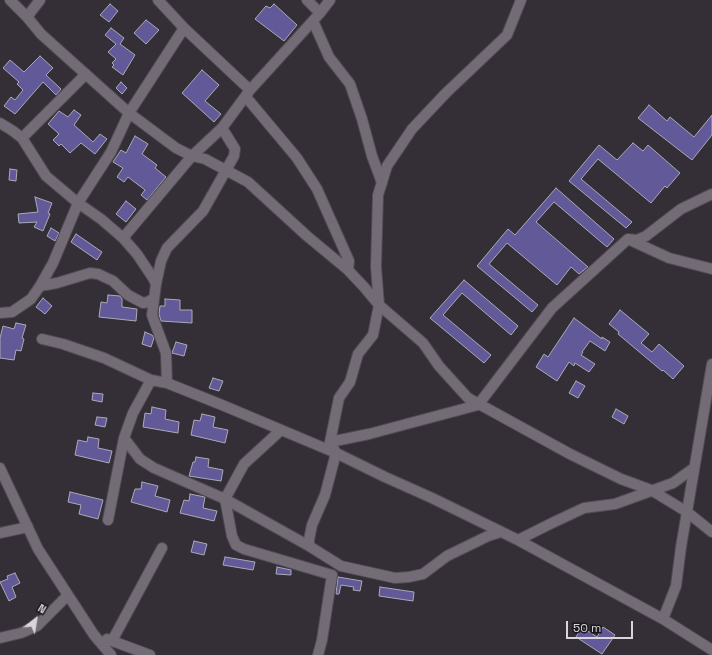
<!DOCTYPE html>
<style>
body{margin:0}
#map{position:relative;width:712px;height:655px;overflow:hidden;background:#342e37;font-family:"Space Grotesk",sans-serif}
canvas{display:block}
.north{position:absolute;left:16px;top:599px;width:40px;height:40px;-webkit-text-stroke:3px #1a181c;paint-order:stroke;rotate:31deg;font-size:11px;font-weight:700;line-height:16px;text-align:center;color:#d9d5db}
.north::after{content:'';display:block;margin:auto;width:14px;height:18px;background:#d9d5db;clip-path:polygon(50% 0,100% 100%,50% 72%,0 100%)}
.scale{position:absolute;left:566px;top:621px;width:67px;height:18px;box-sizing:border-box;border:2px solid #d9d5db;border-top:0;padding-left:5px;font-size:12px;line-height:14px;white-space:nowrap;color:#d9d5db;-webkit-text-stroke:3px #1a181c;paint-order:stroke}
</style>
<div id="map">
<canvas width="712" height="655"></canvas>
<div class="north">N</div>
<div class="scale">50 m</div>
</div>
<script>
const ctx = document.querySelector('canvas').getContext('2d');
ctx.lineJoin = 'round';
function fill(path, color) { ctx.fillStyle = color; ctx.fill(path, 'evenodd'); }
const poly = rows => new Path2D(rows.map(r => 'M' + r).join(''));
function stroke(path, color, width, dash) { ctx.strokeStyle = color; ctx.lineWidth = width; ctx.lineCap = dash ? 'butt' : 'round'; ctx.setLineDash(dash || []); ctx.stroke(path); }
const building = poly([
 [110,4,118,11,109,22,100,15,110,4],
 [274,4,297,25,284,41,255,19,266,6,270,8,274,4],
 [146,20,159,30,146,44,134,33,146,20],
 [111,28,124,38,120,44,135,55,123,75,112,67,114,65,112,63,116,59,108,52,116,44,105,35,111,28],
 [40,56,53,68,46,75,61,89,56,95,43,82,15,114,4,106,11,97,15,100,23,90,17,84,19,82,3,68,10,60,24,72,40,56],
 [202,70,219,85,205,101,221,114,214,122,182,93,202,70],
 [121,82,127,88,122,94,116,88,121,82],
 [649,105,667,121,670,117,694,137,712,115,712,135,692,160,638,118,649,105],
 [74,110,81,115,74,125,93,142,100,134,107,139,95,154,81,143,70,153,61,144,59,146,53,140,59,134,48,124,59,111,68,117,74,110],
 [135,136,148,144,142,154,157,165,155,168,166,177,147,200,141,195,145,190,128,177,124,182,117,177,123,168,113,162,121,150,126,153,135,136],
 [633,143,643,151,648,145,680,173,667,188,665,186,651,203,598,159,581,179,632,222,626,228,569,181,599,145,617,160,633,143],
 [10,169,17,170,16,181,9,180,10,169],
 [556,188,614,239,607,247,554,202,536,222,588,267,579,274,571,267,557,285,507,243,489,264,538,305,532,312,477,266,508,229,515,235,556,188],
 [35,197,52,203,48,213,50,214,43,231,34,227,37,222,19,223,18,214,38,212,35,197],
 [126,201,136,209,126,222,116,214,126,201],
 [51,228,59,233,55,241,47,236,51,228],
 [76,234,102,252,97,260,71,242,76,234],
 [464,280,518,326,511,335,462,293,443,315,491,355,484,363,430,318,464,280],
 [108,295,120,296,122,299,122,307,137,309,136,321,99,317,101,302,107,303,108,295],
 [43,298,52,306,45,314,36,307,43,298],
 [165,299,180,300,180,310,192,310,192,323,161,321,159,314,160,306,165,306,165,299],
 [620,310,649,334,641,343,652,352,659,344,684,366,673,379,663,370,662,371,618,334,619,332,609,324,620,310],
 [574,318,602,339,602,337,610,342,605,351,590,341,582,352,583,352,581,355,595,364,589,372,575,363,574,366,569,362,557,381,536,367,544,354,548,357,574,318],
 [16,323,26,325,22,338,24,339,21,351,16,350,14,360,0,358,0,338,3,326,14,329,16,323],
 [145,332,152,335,154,338,151,347,142,344,145,332],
 [176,342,187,345,184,356,172,353,176,342],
 [213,378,223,381,219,391,209,388,213,378],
 [576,381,585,386,578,398,569,393,576,381],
 [93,393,103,394,102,402,92,400,93,393],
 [152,407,166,410,165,419,179,422,178,433,143,427,145,413,151,414,152,407],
 [616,409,628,416,624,424,612,417,616,409],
 [202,414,215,417,213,427,228,430,225,443,191,435,194,420,200,421,202,414],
 [97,417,107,418,105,427,95,425,97,417],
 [88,437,99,439,98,448,112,451,109,463,75,455,78,440,87,442,88,437],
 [196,457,209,459,208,467,223,470,221,481,189,476,193,462,195,462,196,457],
 [142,482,158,486,155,496,170,500,167,512,131,502,135,489,141,489,142,482],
 [70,492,103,500,98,519,79,514,81,505,68,502,70,492],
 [190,494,205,497,203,508,217,511,214,521,180,513,184,500,189,501,190,494],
 [194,541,207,544,204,555,191,552,194,541],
 [225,557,255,562,253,570,223,565,225,557],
 [277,567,291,570,291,575,276,574,277,567],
 [15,573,20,583,12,587,16,597,9,601,0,582,8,579,7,576,15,573],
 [338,577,362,581,360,591,353,590,354,587,341,585,339,594,336,594,338,577],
 [380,587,414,592,413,601,379,596,380,587],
 [582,627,597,637,603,627,615,635,602,654,576,637,582,627]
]);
fill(building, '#625998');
stroke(building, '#abaab6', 1);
const street = poly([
 [10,0,27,17,41,34,129,113,176,148,192,156,205,159,248,182,307,236,348,270,364,287,379,305,423,343,439,366,468,398,570,454,621,479,651,490,687,512,712,532],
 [158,0,184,28,250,90],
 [307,0,320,13],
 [27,17,40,0],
 [313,21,329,57,350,84,362,119,372,156,382,183],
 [246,97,297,158,317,189,349,261,348,270],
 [0,123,13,131,22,138,46,176,78,203,101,219,123,238,137,254,153,278,156,284],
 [22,138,86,74],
 [123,238,192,156,222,128,250,90,320,13,330,0],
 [630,240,669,258,712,269],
 [40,286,57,283,90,273,98,274,113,281,128,295,143,303,148,302,154,298],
 [0,313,12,312,31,299,40,286,53,263,78,203,111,152,129,113,184,28],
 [42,339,63,344,104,358,151,380,167,383,222,405,336,453,385,477,432,498,518,540,663,619,712,650],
 [151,380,133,413,124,438,140,459,154,468,225,499,232,536,236,545,244,549,332,575,322,640,318,655],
 [167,383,166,353,152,315,156,284,161,261,167,248,203,211,234,156,235,149,222,128],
 [281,430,244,464,225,499,309,546,341,566,395,578,409,577,423,574,447,556,488,536,501,532],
 [330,442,369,434,478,405,552,308,628,239,637,240,646,236,681,209,712,194],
 [0,468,38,549,94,635,111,655],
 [108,520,124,438],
 [0,533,28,527],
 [518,540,552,523,584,508,615,504,673,483,694,468],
 [309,546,309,540,312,525,325,495,336,453,330,442,339,398,350,382,358,354,373,335,379,305,376,267,378,195,387,166,412,129,446,93,507,35,521,0],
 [663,619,676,586,681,547,712,364],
 [0,638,21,633,37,626,68,595],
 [107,639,150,655],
 [112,641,162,548]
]);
stroke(street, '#514b53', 12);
stroke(street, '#736c76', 10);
</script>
